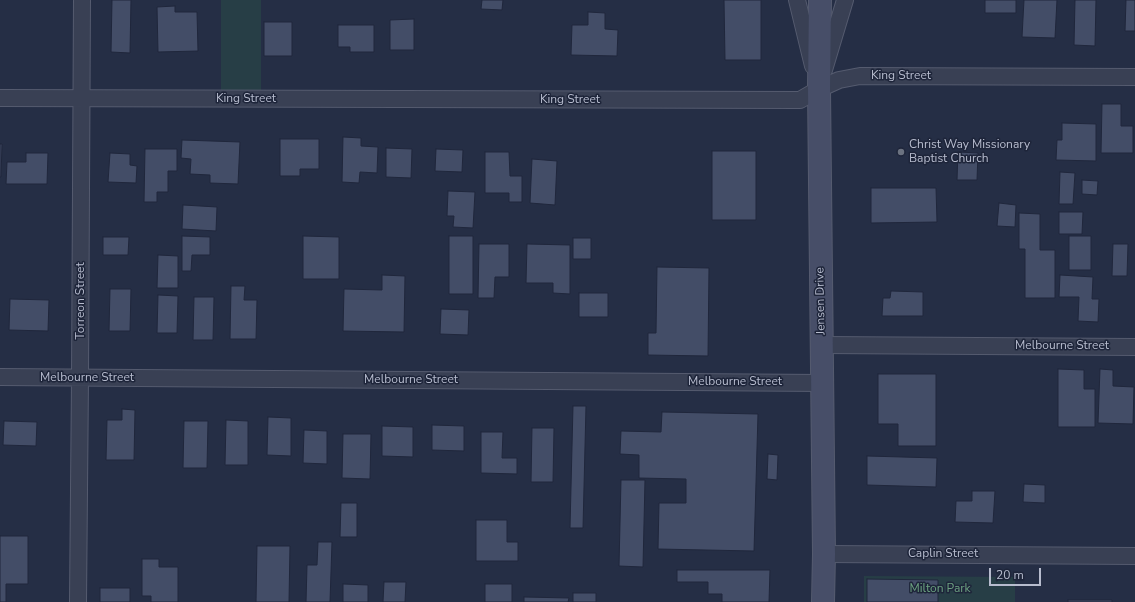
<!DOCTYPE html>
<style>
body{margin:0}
#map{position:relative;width:1135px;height:602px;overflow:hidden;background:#252e45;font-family:"Nunito Sans",sans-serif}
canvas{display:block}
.scale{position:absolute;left:989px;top:568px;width:52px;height:18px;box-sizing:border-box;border:2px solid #b7bcce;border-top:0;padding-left:5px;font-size:12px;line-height:14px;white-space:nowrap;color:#b7bcce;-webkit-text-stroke:3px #1e253a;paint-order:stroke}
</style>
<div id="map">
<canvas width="1135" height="602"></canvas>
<div class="scale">20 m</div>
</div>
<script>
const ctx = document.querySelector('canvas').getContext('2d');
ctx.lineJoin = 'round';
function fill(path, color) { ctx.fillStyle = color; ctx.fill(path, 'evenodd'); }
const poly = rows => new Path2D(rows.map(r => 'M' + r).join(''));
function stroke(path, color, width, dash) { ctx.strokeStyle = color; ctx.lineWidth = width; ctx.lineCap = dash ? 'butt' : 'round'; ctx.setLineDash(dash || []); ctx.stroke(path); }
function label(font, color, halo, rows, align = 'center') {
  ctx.font = font + ' "Nunito Sans",sans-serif'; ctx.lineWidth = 3; ctx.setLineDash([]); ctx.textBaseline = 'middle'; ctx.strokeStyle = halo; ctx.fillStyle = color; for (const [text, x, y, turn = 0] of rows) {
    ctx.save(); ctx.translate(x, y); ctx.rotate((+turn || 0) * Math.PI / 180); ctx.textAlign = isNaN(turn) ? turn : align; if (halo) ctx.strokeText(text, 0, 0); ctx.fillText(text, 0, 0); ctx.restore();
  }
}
fill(poly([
 [221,0,261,0,261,90,221,90],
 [864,576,1015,577,1015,602,864,602]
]), '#273e46');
const building = poly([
 [112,0,131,0,130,53,111,52,112,0],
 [482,0,503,0,502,10,481,9,482,0],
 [724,0,761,0,761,60,725,60,724,0],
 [985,0,1016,0,1016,13,985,13,985,0],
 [1024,0,1057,0,1055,38,1022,37,1024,0],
 [1075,0,1096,0,1095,46,1074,45,1075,0],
 [1126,0,1135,0,1135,31,1125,31,1126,0],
 [175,6,175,12,197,12,198,51,158,52,157,7,175,6],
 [588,12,605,13,605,29,618,30,617,56,571,55,572,25,588,25,588,12],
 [414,19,414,50,390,50,390,20,414,19],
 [264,22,292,22,292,56,264,56,264,22],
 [338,25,374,25,374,52,350,52,350,47,338,47,338,25],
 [1102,104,1121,104,1121,126,1133,126,1133,153,1101,153,1102,104],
 [1062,123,1096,124,1096,161,1056,160,1057,140,1062,140,1062,123],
 [343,137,361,138,361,146,378,147,377,173,360,172,359,183,342,182,343,137],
 [280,139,319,139,319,169,300,169,300,176,280,176,280,139],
 [182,140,240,142,238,184,210,183,210,175,190,174,191,159,181,158,182,140],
 [0,144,2,144,1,177,0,177,0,144],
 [386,148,412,149,411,178,386,177,386,148],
 [145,149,177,149,177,171,168,171,168,192,157,192,157,202,144,202,145,149],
 [436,149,463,150,462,172,435,171,436,149],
 [712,151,756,151,756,220,712,220,712,151],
 [485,152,509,152,510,176,522,176,522,202,509,202,509,193,485,193,485,152],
 [958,152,978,153,977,180,957,180,958,152],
 [26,153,48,153,47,184,6,184,7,162,26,162,26,153],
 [110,153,130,154,130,165,137,166,136,183,108,182,110,153],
 [532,159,557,161,555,205,530,203,532,159],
 [1060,172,1075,173,1073,204,1059,204,1060,172],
 [1082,180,1098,181,1097,195,1082,194,1082,180],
 [871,188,936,188,937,222,871,223,871,188],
 [448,191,475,192,473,228,453,227,454,216,447,216,448,191],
 [999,203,1016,205,1015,227,997,226,999,203],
 [183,205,217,207,216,231,182,229,183,205],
 [1059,212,1083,212,1082,234,1059,234,1059,212],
 [1019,213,1040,214,1040,250,1055,250,1055,298,1025,298,1025,249,1019,249,1019,213],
 [182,236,210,237,210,255,192,255,191,271,182,271,182,236],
 [303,236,339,237,339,279,303,279,303,236],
 [449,236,473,236,473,294,449,294,449,236],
 [1069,236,1091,236,1091,270,1069,270,1069,236],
 [103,237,129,237,128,255,103,255,103,237],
 [573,238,591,238,591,259,573,259,573,238],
 [479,244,509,244,509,277,495,277,494,298,478,298,479,244],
 [527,244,570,245,570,294,553,293,553,283,526,283,527,244],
 [1113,244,1128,244,1127,276,1112,276,1113,244],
 [158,255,178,256,178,288,157,288,158,255],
 [657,267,709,268,708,356,648,355,648,333,656,333,657,267],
 [382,275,405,276,404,332,343,331,344,289,382,290,382,275],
 [1060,275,1093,277,1092,299,1099,299,1098,322,1078,321,1079,297,1059,297,1060,275],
 [231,286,245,286,244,300,257,300,256,339,230,339,231,286],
 [110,289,131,289,130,331,109,331,110,289],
 [891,291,923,292,923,316,882,316,883,298,890,298,891,291],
 [579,293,608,293,608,317,579,317,579,293],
 [158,295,178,296,177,333,157,333,158,295],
 [194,297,214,297,213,340,193,340,194,297],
 [10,299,49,300,48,331,9,330,10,299],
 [441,309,469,310,468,335,440,334,441,309],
 [1058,369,1084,370,1084,389,1095,389,1095,427,1058,427,1058,369],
 [1100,369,1113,370,1113,386,1134,387,1133,424,1098,423,1100,369],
 [878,374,936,374,936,446,898,446,898,424,878,424,878,374],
 [573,406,586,406,583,528,570,528,573,406],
 [122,409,135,410,134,460,106,460,107,420,122,420,122,409],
 [662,412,758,414,754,551,658,549,659,503,686,503,686,479,639,478,639,455,620,454,621,431,661,432,662,412],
 [268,417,291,418,291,456,267,455,268,417],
 [226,420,248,421,248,465,225,465,226,420],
 [4,421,37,422,36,446,3,445,4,421],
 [184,421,208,421,207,468,183,468,184,421],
 [432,425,464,426,464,451,432,450,432,425],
 [382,426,413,427,413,457,382,456,382,426],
 [532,428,554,428,553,482,531,482,532,428],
 [304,430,327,431,327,464,303,463,304,430],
 [481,432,503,432,502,458,517,458,517,474,481,473,481,432],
 [343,434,371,434,370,479,342,478,343,434],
 [768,454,778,455,777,480,767,479,768,454],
 [867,456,937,458,936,487,867,485,867,456],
 [621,480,645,480,643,567,619,566,621,480],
 [1024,484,1045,485,1045,503,1023,502,1024,484],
 [972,491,995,491,993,523,955,522,956,501,972,501,972,491],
 [341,503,357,503,357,537,340,537,341,503],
 [476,520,507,520,507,542,518,542,518,561,476,561,476,520],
 [0,536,28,536,28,584,6,584,6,602,0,602,0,536],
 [318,542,332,542,330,602,306,602,307,565,317,565,318,542],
 [257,546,290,546,289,602,256,602,257,546],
 [142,559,159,559,159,567,178,567,178,602,151,602,151,596,142,596,142,559],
 [677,570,770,570,769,602,722,602,722,594,708,594,708,582,677,582,677,570],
 [867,579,938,580,938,602,867,602,867,579],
 [384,582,406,582,405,602,383,602,384,582],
 [343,584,368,585,368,602,343,602,343,584],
 [485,584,512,584,512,602,485,602,485,584],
 [100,588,130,588,130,602,100,602,100,588],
 [573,593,596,593,596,602,573,602,573,593],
 [524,597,569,598,568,602,524,602,524,597],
 [1068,600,1112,600,1112,602,1068,602,1068,600]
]);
fill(building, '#434d67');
stroke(building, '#20273c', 1);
const street = poly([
 [797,0,813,66],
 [824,70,845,0],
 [0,98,800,100,819,89,839,80,860,76,1135,77],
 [822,345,1135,347],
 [0,377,822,383],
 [824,554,1135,556],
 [78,602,80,378,82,0]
]);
const secondary = poly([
 [820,0,819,89,824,554,823,602]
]);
stroke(street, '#555b6f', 18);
stroke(secondary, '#555b6f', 24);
stroke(street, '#394054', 16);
stroke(secondary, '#474e68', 22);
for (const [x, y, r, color] of [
 [901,152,4,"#6b7280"]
]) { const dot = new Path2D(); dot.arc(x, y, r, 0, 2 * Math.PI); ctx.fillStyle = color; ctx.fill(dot); stroke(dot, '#1e253a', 1.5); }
label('12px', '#b7bcce', '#1e253a', [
 ["King Street",901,76],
 ["King Street",246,99],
 ["King Street",570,100],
 ["Torreon Street",81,301,-90],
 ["Jensen Drive",821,301,-91],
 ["Melbourne Street",1062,346],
 ["Melbourne Street",87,378],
 ["Melbourne Street",411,380],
 ["Melbourne Street",735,382],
 ["Caplin Street",943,554]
]);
label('12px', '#b7bcce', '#1e253a', [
 ["Christ Way Missionary",909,145],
 ["Baptist Church",909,159]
], 'left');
label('12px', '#6ca180', '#1e253a', [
 ["Milton Park",940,589]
]);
</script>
